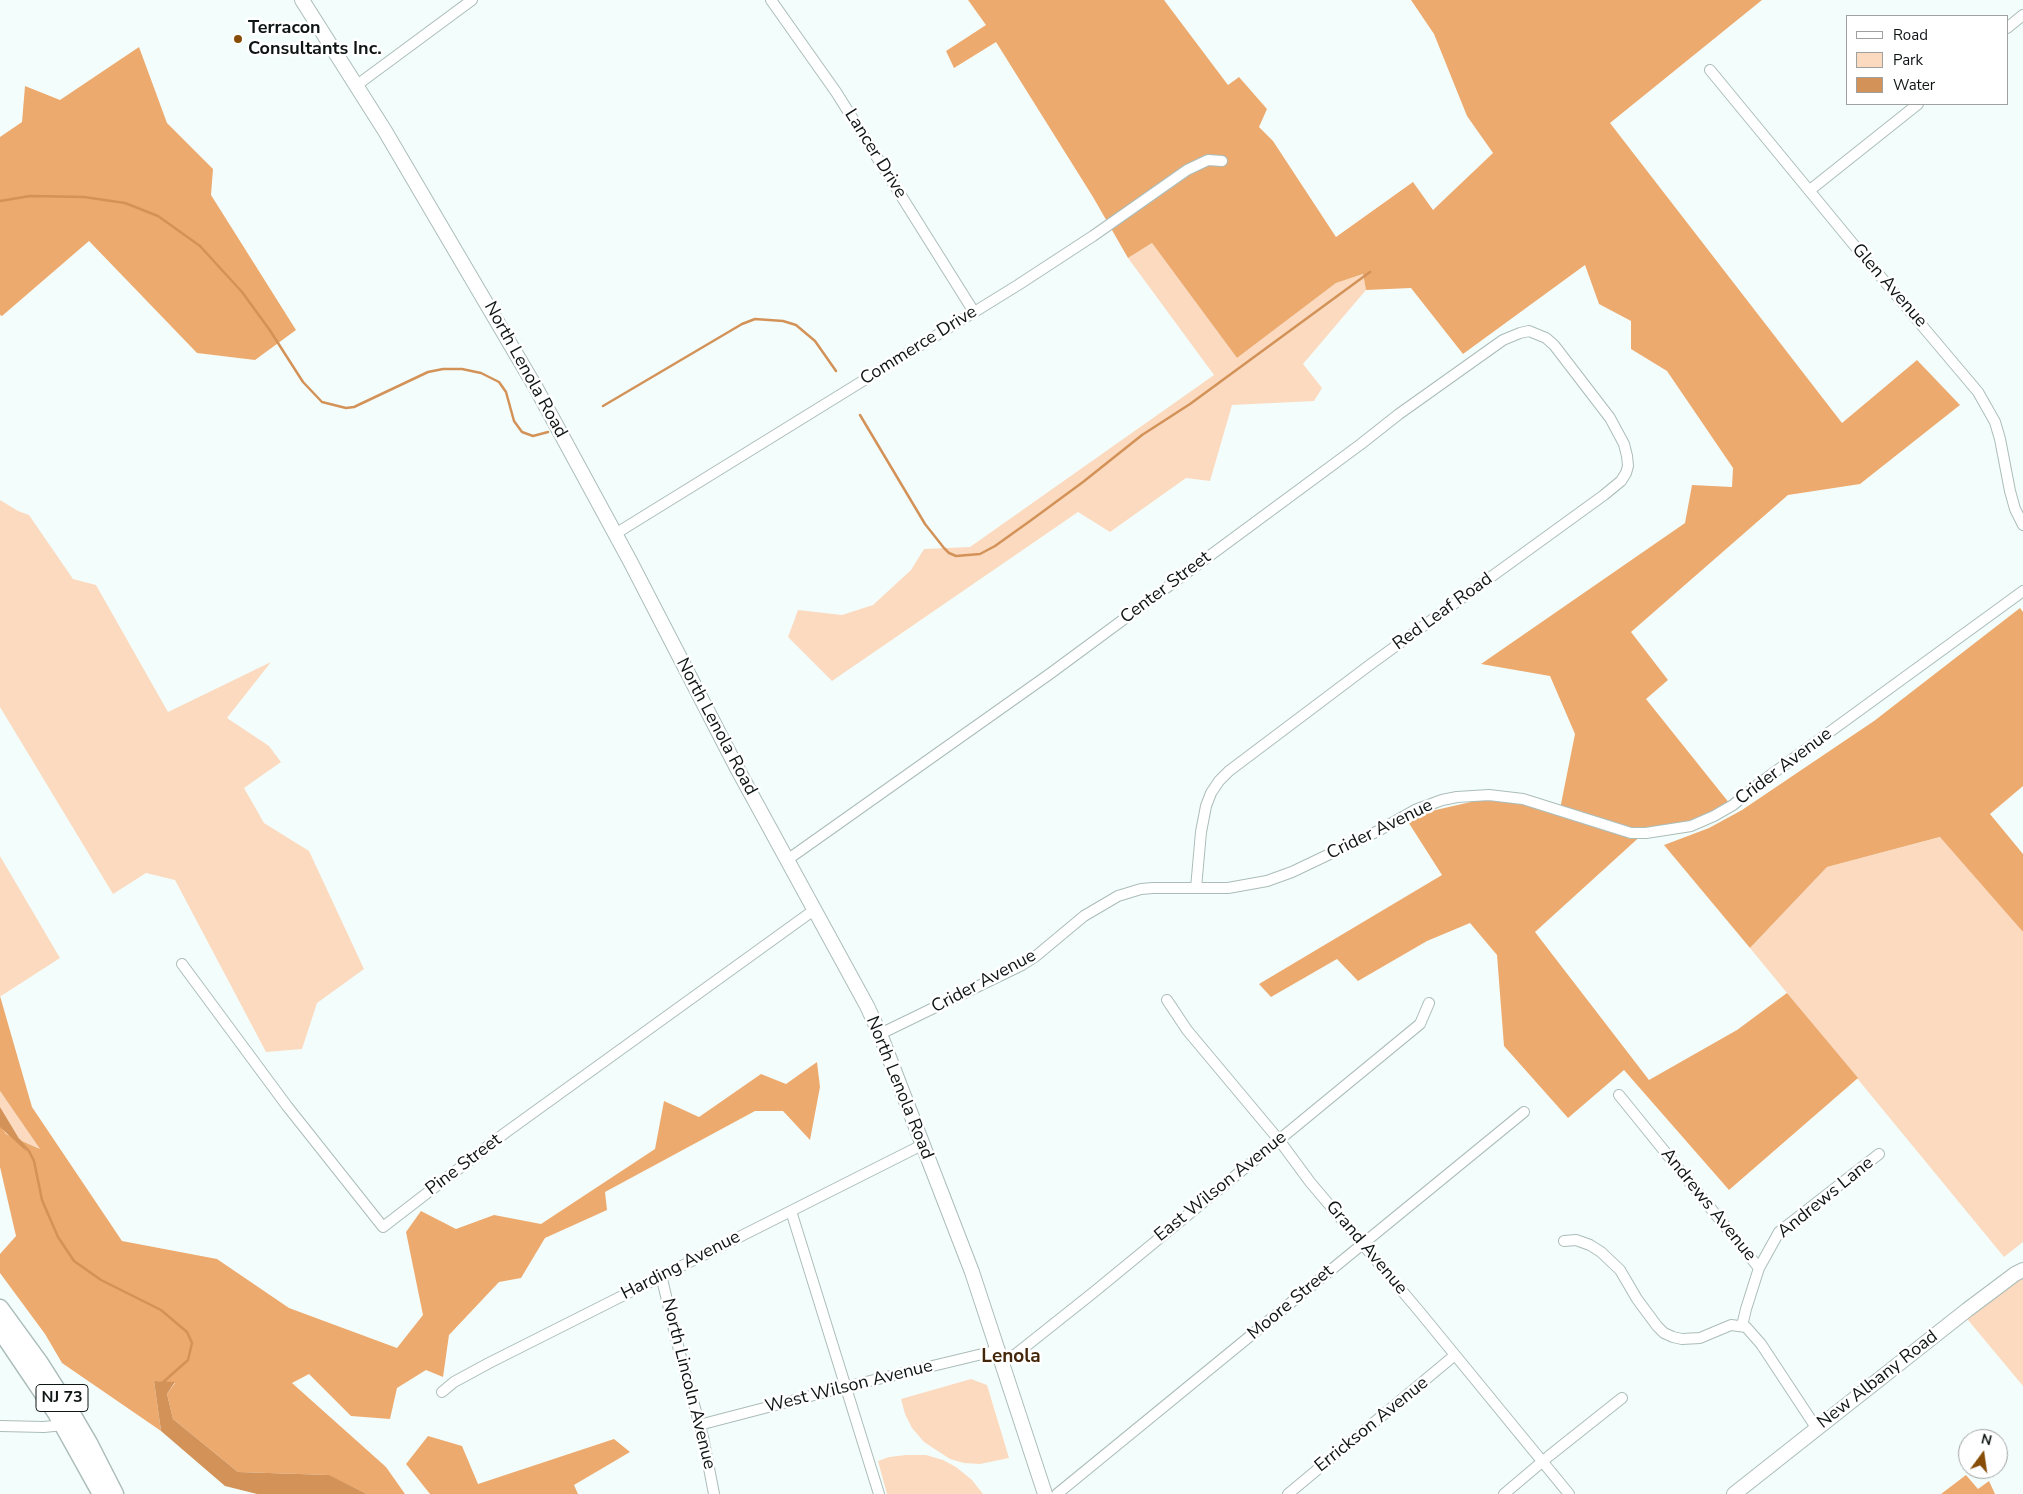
<!DOCTYPE html>
<style>
body{margin:0}
#map{position:relative;width:2023px;height:1494px;overflow:hidden;background:#f3fefc;font-family:"Nunito Sans",sans-serif}
canvas{display:block}
.legend{position:absolute;left:1846px;top:15px;width:162px;height:90px;box-sizing:border-box;background:#fff;border:1px solid #9fa1a1;margin:0;padding:6px 9px;list-style:none;font-size:15px;color:#0e1514}
.legend li{display:flex;align-items:center;gap:10px;height:25px}
.legend b{width:25px;border:1px solid #9fa1a1}
.north{position:absolute;left:1958px;top:1429px;width:50px;height:50px;box-sizing:border-box;background:#fff;border:1px solid #9fa1a1;border-radius:50%;rotate:14deg;font-size:14px;font-weight:700;line-height:20px;text-align:center;color:#0e1514}
.north::after{content:'';display:block;margin:auto;width:18px;height:22px;background:#874c06;clip-path:polygon(50% 0,100% 100%,50% 72%,0 100%)}
</style>
<div id="map">
<canvas width="2023" height="1494"></canvas>
<ul class="legend">
<li><b style="height:6px;background:#fff"></b>Road</li>
<li><b style="height:14px;background:#fbdabf"></b>Park</li>
<li><b style="height:14px;background:#d39258"></b>Water</li>
</ul>
<div class="north">N</div>
</div>
<script>
const ctx = document.querySelector('canvas').getContext('2d');
ctx.lineJoin = 'round';
function fill(path, color) { ctx.fillStyle = color; ctx.fill(path, 'evenodd'); }
const poly = rows => new Path2D(rows.map(r => 'M' + r).join(''));
function stroke(path, color, width, dash) { ctx.strokeStyle = color; ctx.lineWidth = width; ctx.lineCap = dash ? 'butt' : 'round'; ctx.setLineDash(dash || []); ctx.stroke(path); }
function label(font, color, halo, rows, align = 'center') {
  ctx.font = font + ' "Nunito Sans",sans-serif'; ctx.lineWidth = 5; ctx.setLineDash([]); ctx.textBaseline = 'middle'; ctx.strokeStyle = halo; ctx.fillStyle = color; for (const [text, x, y, turn = 0] of rows) {
    ctx.save(); ctx.translate(x, y); ctx.rotate((+turn || 0) * Math.PI / 180); ctx.textAlign = isNaN(turn) ? turn : align; if (halo) ctx.strokeText(text, 0, 0); ctx.fillText(text, 0, 0); ctx.restore();
  }
}
fill(poly([
 [1152,243,1237,358,1336,283,1363,274,1366,290,1303,364,1322,388,1314,401,1232,405,1210,481,1186,478,1110,532,1078,512,832,681,788,637,798,610,842,615,873,605,911,570,924,549,970,547,1214,375,1128,258],
 [0,500,18,511,29,515,73,579,96,585,168,712,271,662,227,718,269,746,281,762,244,788,264,823,309,851,364,969,317,1003,302,1049,266,1052,175,880,146,873,113,894,0,707],
 [1941,837,2023,932,2023,1242,2004,1257,1750,948,1827,867],
 [0,856,60,958,1,996,0,996],
 [0,1091,40,1149,6,1134,0,1125],
 [2023,1266,2023,1386,1963,1314],
 [971,1379,987,1385,1009,1458,980,1464,964,1463,950,1459,924,1442,912,1428,905,1414,901,1399],
 [906,1455,926,1455,943,1460,956,1467,972,1480,983,1494,887,1494,878,1461,889,1457]
]), '#fbdabf');
fill(poly([
 [968,0,1164,0,1228,85,1239,77,1267,109,1259,127,1273,141,1336,237,1413,182,1433,210,1493,153,1467,116,1434,34,1411,0,1762,0,1610,123,1842,423,1917,360,1960,405,1860,484,1788,495,1631,632,1668,680,1646,699,1730,804,1662,832,1645,832,1535,932,1649,1080,1737,1030,1787,993,1858,1078,1729,1190,1624,1070,1568,1118,1504,1046,1497,955,1470,923,1427,941,1358,981,1337,959,1271,997,1259,984,1442,875,1405,817,1497,796,1559,814,1575,734,1550,676,1481,664,1685,523,1692,485,1732,487,1733,468,1667,371,1631,349,1631,321,1599,304,1585,265,1463,354,1411,288,1366,290,1363,274,1336,283,1237,358,1152,243,1128,258,1093,197,996,42,954,68,946,51,986,25],
 [139,47,167,123,213,169,211,195,296,330,255,360,197,353,89,241,2,316,0,315,0,137,22,122,25,86,60,100],
 [2020,608,2023,612,2023,786,1990,814,2023,854,2023,932,1940,837,1827,867,1750,948,1664,845,1709,828,1742,810,1874,721],
 [0,996,32,1107,122,1241,217,1259,289,1308,397,1348,423,1315,406,1232,421,1211,456,1229,494,1215,541,1224,655,1149,664,1101,699,1117,761,1074,786,1084,817,1062,820,1087,810,1140,783,1111,755,1111,605,1192,607,1210,545,1238,521,1278,499,1282,449,1335,443,1377,426,1370,397,1388,390,1419,351,1416,309,1374,292,1383,386,1467,405,1494,367,1494,328,1475,238,1472,173,1419,167,1394,175,1383,154,1381,161,1431,62,1363,45,1334,0,1273,0,1254,16,1236,0,1167,0,1125,6,1134,40,1149,0,1091],
 [428,1436,462,1446,478,1484,614,1439,630,1452,574,1485,578,1494,430,1494,406,1464],
 [1966,1475,1978,1489,1989,1481,1995,1494,1941,1494]
]), '#edaa6f');
fill(poly([
 [0,1107,27,1152,0,1127],
 [154,1381,175,1382,167,1394,173,1419,238,1472,329,1475,367,1494,257,1494,225,1486,161,1431]
]), '#d39258');
stroke(poly([
 [0,201,30,196,84,197,125,203,158,216,200,246,242,292,269,329,303,382,322,402,346,408,354,407,428,372,443,369,462,369,481,373,499,382,506,392,514,421,522,432,533,436,548,432],
 [603,406,742,324,755,319,783,321,796,325,815,341,836,371],
 [860,415,925,524,944,548,949,553,956,556,980,554,995,546,1030,521,1083,482,1142,435,1190,404,1370,272],
 [19,1140,29,1151,34,1161,42,1200,58,1237,74,1261,101,1280,161,1310,187,1332,192,1343,188,1360,161,1384]
]), '#d39258', 2.5);
const minor = poly([
 [771,0,836,92,974,312],
 [2007,28,2023,15],
 [1710,70,1854,245,1978,392,1995,422,2000,439,2010,491,2015,509,2023,525],
 [357,85,472,0],
 [1810,190,1918,104],
 [615,534,1018,285,1093,236,1187,170,1208,160,1222,161],
 [787,860,1051,673,1361,444,1399,414,1503,340,1520,333,1529,331,1546,338,1554,345,1610,418,1624,444,1627,456,1628,466,1626,473,1621,481,1604,495,1371,664,1229,771,1219,781,1211,793,1206,806,1201,832,1196,888],
 [182,964,287,1106,383,1227,505,1133,814,910],
 [1167,1000,1187,1030,1279,1140,1310,1182,1419,1311,1569,1494],
 [880,1034,1022,965,1036,956,1084,916,1118,896,1141,889,1153,888,1228,888,1267,881,1292,872,1378,831,1415,810,1442,800,1457,797,1489,795,1523,799,1631,833,1646,833,1691,826,1714,816,1733,805,1761,782,2023,591],
 [1619,1095,1759,1268,1746,1309,1742,1326],
 [791,1211,879,1494],
 [1564,1241,1576,1240,1590,1245,1601,1252,1620,1270,1637,1299,1657,1326,1664,1333,1673,1337,1682,1339,1700,1338,1731,1325,1746,1327,1761,1344,1817,1429],
 [1759,1268,1779,1232,1879,1154],
 [661,1275,679,1350,703,1437,714,1494],
 [1003,1361,1016,1354,1094,1292,1420,1024,1429,1003],
 [442,1392,454,1382,489,1363,922,1145],
 [699,1425,845,1387,999,1350],
 [0,1426,44,1427,63,1425],
 [1057,1494,1524,1112],
 [1288,1494,1455,1355],
 [1504,1494,1549,1456,1622,1398]
]);
const secondary = poly([
 [302,0,385,131,536,388,630,561,738,770,867,1006,880,1034,972,1272,1045,1494],
 [1734,1494,1967,1310,2015,1274,2023,1270]
]);
const trunk = poly([
 [0,1308,40,1363,68,1407,89,1443,115,1494],
 [0,1330,56,1413,101,1494]
]);
stroke(minor, '#abbdb9', 12);
stroke(secondary, '#abbdb9', 16);
stroke(trunk, '#abbdb9', 19);
stroke(minor, '#fff', 10);
stroke(secondary, '#fff', 14);
stroke(trunk, '#fff', 16);
for (const [x, y, r, color] of [
 [238,39,5,"#874c06"]
]) { const dot = new Path2D(); dot.arc(x, y, r, 0, 2 * Math.PI); ctx.fillStyle = color; ctx.fill(dot); stroke(dot, '#fff', 2); }
for (const [x, y, w] of [
 [62,1398,52]
]) { const box = new Path2D(); box.roundRect(x - w / 2, y - 13.5, w, 27, 4); ctx.fillStyle = '#fff'; ctx.fill(box); stroke(box, '#0e1514', 1); }
label('bold 16px', '#0e1514', null, [
 ["NJ 73",62,1398]
]);
label('bold 18px', '#0e1514', '#fff', [
 ["Terracon",248,29],
 ["Consultants Inc.",248,50]
], 'left');
label('18px', '#0e1514', '#fff', [
 ["Lancer Drive",875,154,58],
 ["Glen Avenue",1889,286,49],
 ["Commerce Drive",919,346,-32],
 ["North Lenola Road",525,370,61],
 ["Center Street",1166,588,-37],
 ["Red Leaf Road",1443,612,-36],
 ["North Lenola Road",716,727,62],
 ["Crider Avenue",1784,767,-37],
 ["Crider Avenue",1380,830,-26],
 ["Crider Avenue",984,982,-28],
 ["North Lenola Road",899,1088,68],
 ["Pine Street",464,1165,-37],
 ["East Wilson Avenue",1221,1187,-39],
 ["Andrews Lane",1826,1198,-39],
 ["Andrews Avenue",1708,1205,51],
 ["Grand Avenue",1366,1248,50],
 ["Harding Avenue",681,1266,-27],
 ["Moore Street",1291,1303,-40],
 ["New Albany Road",1878,1380,-38],
 ["North Lincoln Avenue",688,1384,76],
 ["West Wilson Avenue",849,1387,-14],
 ["Errickson Avenue",1372,1425,-39]
]);
label('bold 19px', '#44270a', '#fff', [
 ["Lenola",1011,1357]
]);
</script>
